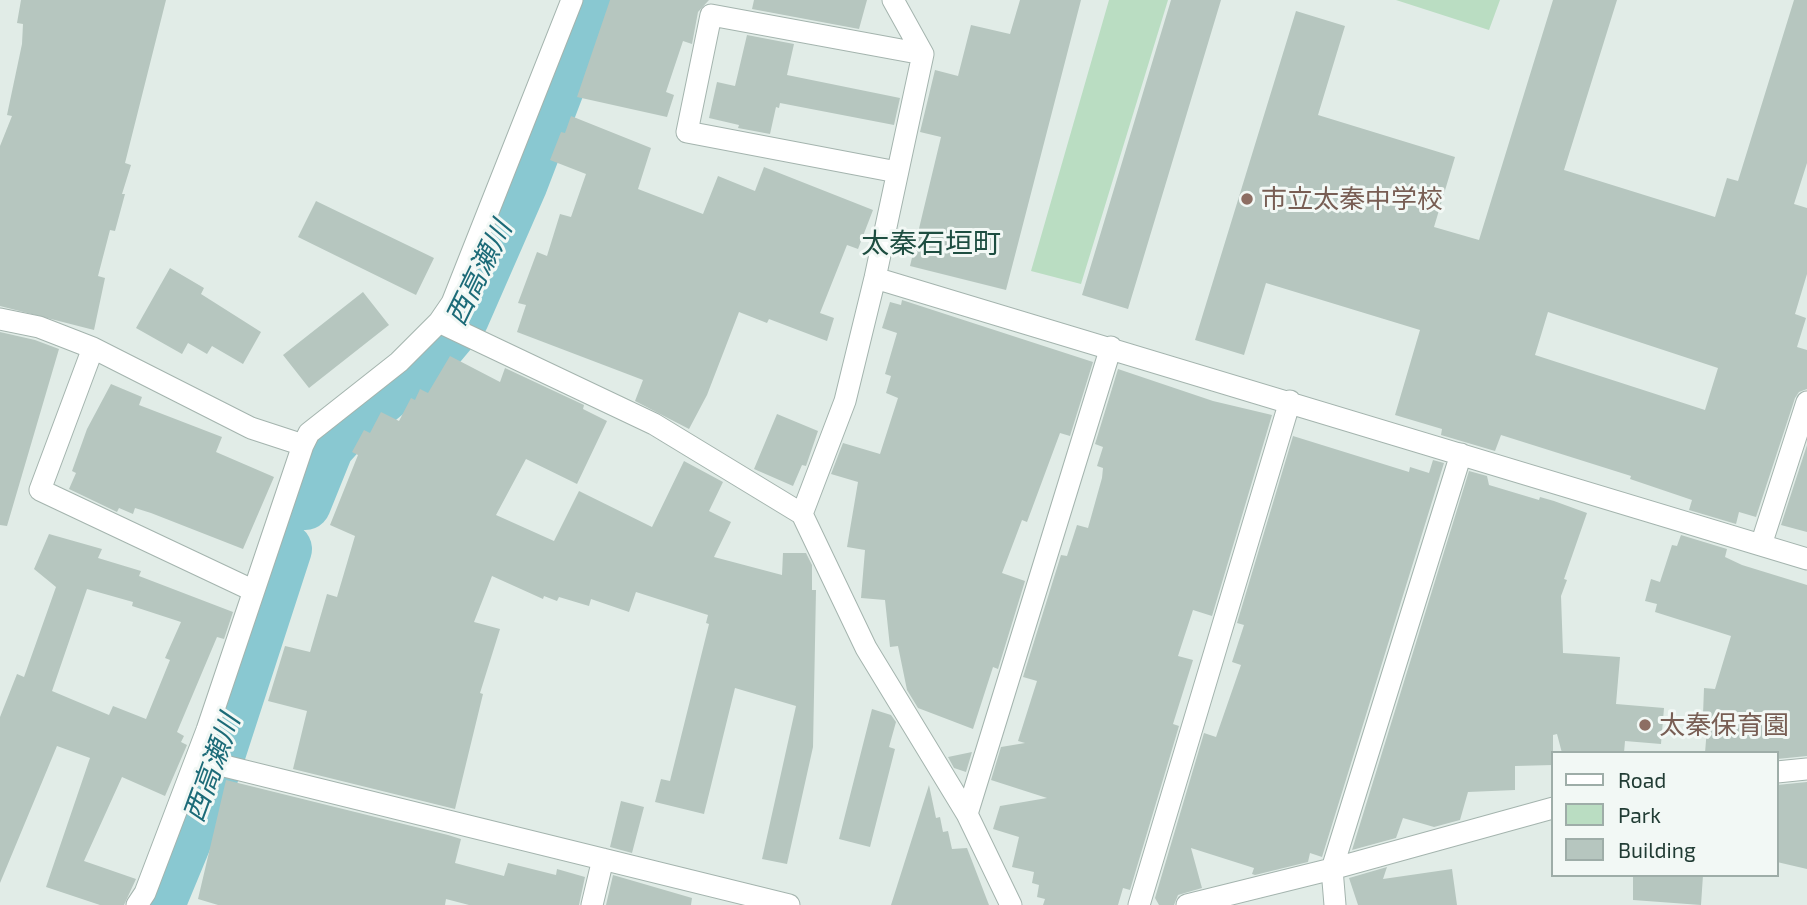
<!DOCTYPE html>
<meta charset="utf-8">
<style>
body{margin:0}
#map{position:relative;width:1807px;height:905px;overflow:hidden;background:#e1ece7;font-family:"Exo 2",sans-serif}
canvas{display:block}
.legend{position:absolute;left:1551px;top:751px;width:228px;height:126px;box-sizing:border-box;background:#f2f8f5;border:2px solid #9eada8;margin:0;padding:9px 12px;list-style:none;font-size:21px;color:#213c34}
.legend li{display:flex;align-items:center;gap:14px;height:35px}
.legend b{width:35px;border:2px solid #9eada8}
</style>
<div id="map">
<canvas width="1807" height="905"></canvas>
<ul class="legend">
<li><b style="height:9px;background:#fff"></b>Road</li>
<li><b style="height:19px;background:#baddc2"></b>Park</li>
<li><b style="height:19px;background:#b6c6bf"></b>Building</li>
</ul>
</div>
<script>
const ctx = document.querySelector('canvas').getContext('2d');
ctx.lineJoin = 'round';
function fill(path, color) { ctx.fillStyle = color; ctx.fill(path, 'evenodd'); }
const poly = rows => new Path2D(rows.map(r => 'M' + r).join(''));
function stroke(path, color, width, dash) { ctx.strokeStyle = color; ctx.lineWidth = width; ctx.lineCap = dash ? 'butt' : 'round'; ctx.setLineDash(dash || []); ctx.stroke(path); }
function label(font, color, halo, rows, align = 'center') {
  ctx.font = font + ' "Exo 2","Noto Sans JP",sans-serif'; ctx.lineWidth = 6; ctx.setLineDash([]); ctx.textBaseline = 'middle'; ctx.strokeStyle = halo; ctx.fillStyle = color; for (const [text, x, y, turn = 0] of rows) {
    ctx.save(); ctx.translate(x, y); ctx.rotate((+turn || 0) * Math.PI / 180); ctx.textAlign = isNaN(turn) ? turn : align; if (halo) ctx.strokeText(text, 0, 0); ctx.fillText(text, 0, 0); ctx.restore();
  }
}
fill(poly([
 [1109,0,1168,0,1081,284,1031,271],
 [1396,0,1500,0,1489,30]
]), '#baddc2');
stroke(poly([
 [305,504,328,447,346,427,427,361,463,318,522,183,592,0],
 [159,905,212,777,286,549]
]), '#89c8d1', 52);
fill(poly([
 [21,0,166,0,125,163,131,165,122,194,125,194,115,231,110,230,98,276,105,278,94,330,0,306,0,146,12,116,7,115,22,44,23,24,17,23],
 [610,0,709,0,698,12,692,44,683,41,666,92,674,95,667,117,577,97],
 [754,0,867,0,859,29,752,9],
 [1020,0,1081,0,1006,290,910,266,941,137,920,132,935,70,958,76,971,25,1010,34],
 [1171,0,1221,0,1128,309,1082,295],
 [1553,0,1617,0,1564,170,1715,217,1727,178,1738,181,1794,0,1807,0,1807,163,1794,204,1807,208,1807,274,1795,314,1806,318,1797,347,1807,350,1807,389,1799,392,1795,398,1756,517,1739,512,1736,524,1689,510,1692,500,1630,479,1631,476,1501,435,1495,451,1441,435,1442,429,1395,415,1420,330,1266,283,1244,355,1195,340,1296,11,1345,26,1318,115,1455,157,1434,227,1479,240],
 [1548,312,1718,368,1705,410,1535,355],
 [747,35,794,44,787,75,900,98,894,125,780,103,779,108,776,107,770,134,738,128,739,125,709,118,717,82,735,86],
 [571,116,651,148,638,189,703,214,718,176,755,191,764,167,873,210,858,249,847,245,820,313,834,318,827,341,769,319,767,323,739,312,707,395,689,429,635,401,643,380,517,332,526,305,518,303,537,252,547,256,560,214,571,217,586,174,550,160,561,132,565,133],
 [316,201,434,258,416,295,298,237],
 [170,268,204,288,201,294,261,332,243,364,212,346,207,354,188,343,182,354,136,328],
 [363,292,389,325,309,388,283,355],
 [902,300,1093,362,1070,436,1060,433,1027,522,1022,520,1002,573,1025,581,998,669,993,667,973,729,918,708,907,690,898,646,890,647,885,600,861,598,865,550,847,547,858,482,831,474,843,443,880,454,898,398,886,393,891,376,885,374,897,333,882,328,890,302,901,305],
 [0,332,35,340,59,349,7,526,0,525],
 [450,356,500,382,505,368,584,405,583,409,607,421,577,484,526,459,496,515,554,541,579,491,652,527,684,461,723,482,709,511,731,522,714,557,782,575,783,553,806,553,812,565,812,590,816,590,813,747,787,864,762,859,796,706,735,688,704,814,655,802,661,779,670,781,709,624,706,623,708,615,636,592,629,612,591,599,589,606,559,597,557,601,544,596,543,599,492,576,474,622,500,629,480,693,483,694,455,809,293,769,307,711,268,701,285,646,310,652,327,594,337,597,355,536,330,525,358,455,352,452,364,430,370,433,381,412,399,421,411,398,415,400,420,389,428,393],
 [1118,369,1213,401,1272,415,1212,616,1193,610,1178,656,1193,660,1173,724,1179,726,1130,890,1123,888,1118,905,1043,905,1045,899,1037,897,1039,885,1032,883,1034,872,1012,867,1019,837,993,829,1000,806,1047,798,991,780,1001,747,1025,743,1018,741,1037,681,1023,677,1061,555,1067,556,1077,525,1088,528,1102,478,1103,468,1097,466,1103,447,1095,444],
 [111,384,142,397,139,405,222,437,216,452,274,477,243,549,151,513,135,508,133,514,119,508,117,512,69,489,76,473,72,471,87,429],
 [777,414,818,431,806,466,802,465,793,486,754,469],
 [1293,436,1409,472,1410,467,1429,473,1433,460,1444,463,1322,857,1310,853,1308,862,1255,875,1252,874,1254,868,1191,848,1202,888,1178,895,1174,905,1159,905,1155,898,1204,733,1216,737,1241,665,1232,662,1244,625,1237,623],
 [1807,445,1807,532,1781,525],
 [1469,471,1487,476,1489,485,1539,500,1540,497,1554,501,1587,513,1564,579,1567,580,1561,596,1563,653,1620,657,1616,704,1664,708,1661,744,1625,741,1624,753,1562,753,1557,734,1553,735,1553,765,1515,766,1515,790,1468,792,1460,820,1434,827,1403,818,1396,838,1352,850],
 [49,534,102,549,98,558,141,571,139,576,233,612,224,639,217,637,177,732,184,736,181,742,187,745,165,796,122,777,84,861,136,879,124,905,100,905,46,887,90,758,57,746,0,883,0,717,17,674,24,677,56,587,34,569],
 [87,589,133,602,132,606,181,622,165,658,170,660,146,719,113,706,109,715,52,691],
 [1681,535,1727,549,1725,557,1742,565,1807,585,1807,756,1777,759,1777,753,1705,753,1708,716,1703,715,1704,688,1715,689,1731,636,1655,612,1657,604,1645,601,1651,579,1660,582,1672,545,1677,546],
 [872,709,891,715,896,722,889,747,895,749,870,847,839,839],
 [972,752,966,772,954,768,948,757],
 [226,780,448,835,461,839,455,863,504,876,508,863,556,875,557,869,585,877,579,905,469,905,446,899,445,905,218,905,198,899],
 [1807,782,1807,869,1777,862,1777,785],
 [929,785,936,818,940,817,943,832,948,831,952,849,967,848,989,905,891,905],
 [621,801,644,807,632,853,610,847],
 [1387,867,1383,879,1452,869,1457,905,1358,905,1349,878],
 [613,875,692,898,691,905,606,905],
 [1633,875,1703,875,1701,905,1633,900]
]), '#b6c6bf');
const minor = poly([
 [897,172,687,132,711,15,923,54],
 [875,278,1807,559],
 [0,319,39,327,93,348,251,428,303,445],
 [439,322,654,424,802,514,866,648,967,814,1011,905],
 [93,348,40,490,252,590],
 [802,514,845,401,875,278,923,54,893,0],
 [1761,545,1807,402],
 [196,759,789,905],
 [1777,772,1807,769],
 [967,814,1111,347],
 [137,905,145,893,207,730,303,445,309,433,399,362,439,322,452,303,572,0],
 [592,905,603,859],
 [1139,905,1290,401],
 [1187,905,1332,869,1553,808],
 [1335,905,1332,869,1461,454]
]);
stroke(minor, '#a4b4ae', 23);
stroke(minor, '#fff', 21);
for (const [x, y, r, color] of [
 [1247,199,7,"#8d6e63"],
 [1645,725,7,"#8d6e63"]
]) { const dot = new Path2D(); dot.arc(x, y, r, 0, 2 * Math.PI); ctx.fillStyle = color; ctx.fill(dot); stroke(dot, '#f2f8f5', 2.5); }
label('26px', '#785e54', '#f2f8f5', [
 ["市立太秦中学校",1261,199],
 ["太秦保育園",1659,725]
], 'left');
label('28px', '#1e4e41', '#f2f8f5', [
 ["太秦石垣町",931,244]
]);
label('italic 28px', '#1c6b78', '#f2f8f5', [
 ["西高瀬川",479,273,-64],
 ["西高瀬川",212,768,-70]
]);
</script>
